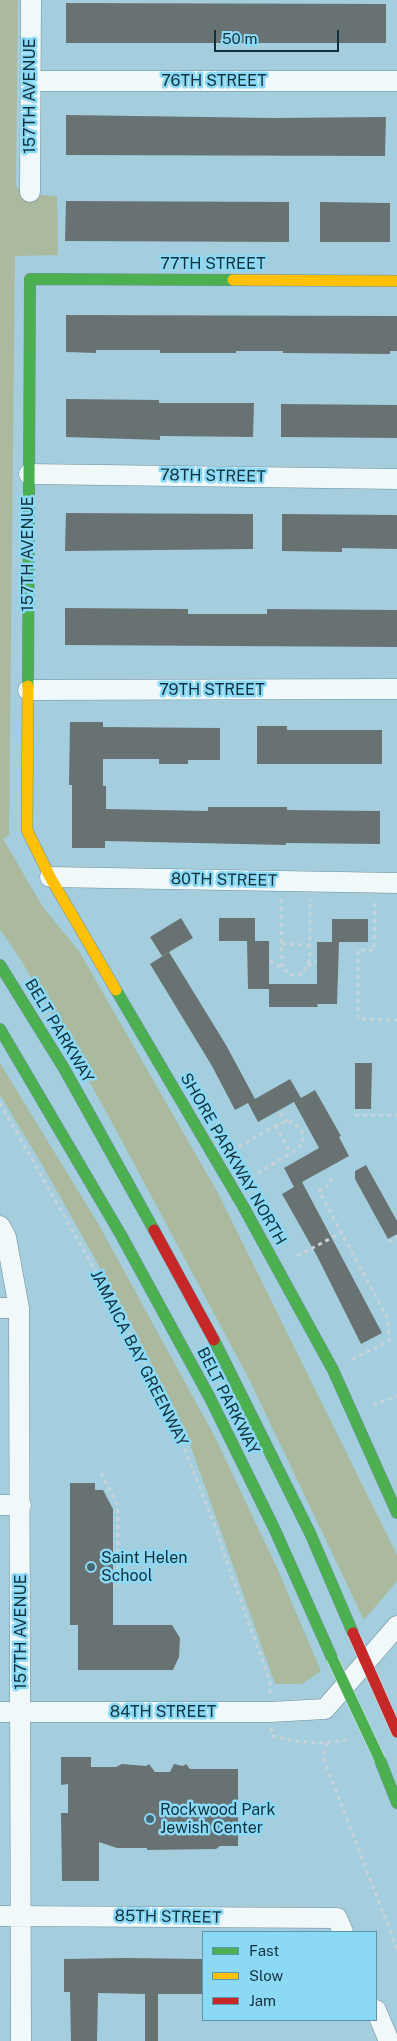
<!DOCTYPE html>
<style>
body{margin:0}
#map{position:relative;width:397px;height:2041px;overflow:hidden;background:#a4cedd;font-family:"Public Sans",sans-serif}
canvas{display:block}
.legend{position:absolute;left:202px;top:1931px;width:175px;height:90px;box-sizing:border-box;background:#8cd9f5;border:1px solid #5b96ab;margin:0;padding:6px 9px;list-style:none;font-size:15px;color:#11323d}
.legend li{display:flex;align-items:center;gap:10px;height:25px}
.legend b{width:25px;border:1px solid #5b96ab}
.scale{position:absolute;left:214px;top:30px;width:125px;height:22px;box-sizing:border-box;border:2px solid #11323d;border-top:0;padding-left:6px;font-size:15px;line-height:18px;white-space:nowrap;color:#11323d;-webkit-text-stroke:4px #8cd9f5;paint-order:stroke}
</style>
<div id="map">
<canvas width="397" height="2041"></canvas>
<ul class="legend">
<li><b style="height:6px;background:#4caf50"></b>Fast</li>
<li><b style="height:6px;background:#ffc107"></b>Slow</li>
<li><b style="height:6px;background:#c62828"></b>Jam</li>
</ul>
<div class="scale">50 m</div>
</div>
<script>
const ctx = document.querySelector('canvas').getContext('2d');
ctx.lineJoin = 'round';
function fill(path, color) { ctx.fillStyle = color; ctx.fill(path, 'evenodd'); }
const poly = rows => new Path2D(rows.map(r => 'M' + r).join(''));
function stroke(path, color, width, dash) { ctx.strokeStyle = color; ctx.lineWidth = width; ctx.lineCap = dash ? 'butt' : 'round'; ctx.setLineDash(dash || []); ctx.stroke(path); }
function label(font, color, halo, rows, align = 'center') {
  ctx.font = font + ' "Public Sans",sans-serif'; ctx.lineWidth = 5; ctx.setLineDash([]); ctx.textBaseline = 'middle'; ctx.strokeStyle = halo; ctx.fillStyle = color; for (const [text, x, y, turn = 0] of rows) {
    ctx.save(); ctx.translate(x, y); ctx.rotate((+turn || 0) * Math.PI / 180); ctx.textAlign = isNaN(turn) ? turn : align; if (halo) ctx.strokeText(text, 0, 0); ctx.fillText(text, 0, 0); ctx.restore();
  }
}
fill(poly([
 [0,0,18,0,16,185,22,194,57,196,58,255,15,256,9,835,3,839,43,907,79,951,218,1193,397,1555,397,1581,364,1620,250,1381,109,1117,21,960,0,930],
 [0,1063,99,1225,215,1437,278,1570,321,1671,302,1684,275,1684,185,1430,132,1325,44,1168,0,1095]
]), '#abba9f');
fill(poly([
 [66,3,386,4,386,43,66,43],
 [66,115,273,118,386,117,385,156,66,155],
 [66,201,289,202,289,242,65,241],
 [320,202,390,203,390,242,320,242],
 [66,315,397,316,397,351,390,351,390,354,283,353,283,351,236,351,236,353,160,353,160,350,96,350,96,353,66,352],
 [66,399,159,400,159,403,254,403,253,437,160,436,160,440,66,437],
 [281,404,397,405,397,438,281,437],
 [66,513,253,514,253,549,65,551],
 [282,514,397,515,397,549,342,548,342,552,282,551],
 [65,608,188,609,188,614,267,614,267,609,397,610,397,647,65,645],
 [70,722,103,722,103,727,220,728,220,760,188,760,188,764,159,764,159,759,103,759,103,786,106,786,106,809,208,811,208,807,287,807,287,810,380,811,380,844,286,843,286,845,105,841,105,848,72,848,72,785,69,785],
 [257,726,287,726,287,730,382,730,382,764,257,764],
 [181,918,193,938,162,956,150,937],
 [219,918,255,918,255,941,219,941],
 [332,919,368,919,368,942,339,942,337,1004,317,1004,318,1007,269,1007,269,989,248,989,247,941,269,941,269,988,269,984,317,984,317,942,332,942],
 [169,952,226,1045,255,1099,290,1079,301,1098,258,1122,248,1103,235,1110,212,1066,150,964],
 [355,1063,372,1063,371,1109,355,1109],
 [315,1090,341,1136,339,1137,349,1156,302,1182,382,1333,361,1344,317,1256,282,1194,294,1187,284,1168,319,1148,294,1102],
 [366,1165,397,1221,397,1234,388,1239,355,1179,355,1171],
 [70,1483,95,1483,95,1490,103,1490,113,1509,113,1625,172,1625,180,1638,179,1657,173,1670,78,1670,78,1625,70,1625],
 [61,1757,91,1757,91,1767,116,1767,122,1764,146,1766,149,1764,155,1772,170,1772,174,1764,183,1766,186,1764,190,1769,238,1769,238,1846,220,1846,216,1849,147,1850,147,1848,117,1848,99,1842,99,1881,62,1881,61,1813,68,1813,68,1784,61,1785],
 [125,1958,203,1959,203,1994,158,1994,158,2041,145,2041,145,1994,98,1993,97,2041,71,2041,70,1992,64,1992,64,1959]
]), '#697273');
const street = poly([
 [30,81,397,81],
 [30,192,31,0],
 [29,474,397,479],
 [28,690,397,689],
 [50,877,397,883],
 [0,1226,6,1237,19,1308,21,2041],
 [0,1308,19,1308],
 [0,1505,21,1505],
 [0,1712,270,1712,325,1709,397,1626],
 [0,1916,337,1918,343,1932],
 [376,2010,389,2041]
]);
const fast = poly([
 [28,686,30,279,233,280],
 [0,965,65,1070,154,1230],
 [116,990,243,1206,333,1370,397,1513],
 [0,1029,121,1235,210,1398,274,1528,332,1658],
 [214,1340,310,1533,353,1633],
 [380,1760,397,1803]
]);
const slow = poly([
 [233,280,397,281],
 [28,686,27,830,50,877,116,990]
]);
const jam = poly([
 [154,1230,214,1340]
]);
stroke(street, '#6b8e9a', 21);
stroke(fast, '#6b8e9a', 12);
stroke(slow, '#6b8e9a', 12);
stroke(jam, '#6b8e9a', 12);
stroke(poly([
 [281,899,282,968,291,975,297,975,303,974,310,960,310,899],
 [375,903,374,950,358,950,358,1019,397,1020],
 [282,944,310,945],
 [270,961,282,968],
 [308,966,316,961],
 [0,1103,99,1277,151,1375,179,1435,215,1526,227,1563,270,1681,270,1694],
 [280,1113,287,1122],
 [355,1115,397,1115],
 [276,1125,290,1153],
 [239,1147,276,1125,287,1122,294,1122,302,1131,303,1142,298,1149,254,1175],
 [331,1178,331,1183,319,1191,388,1319,389,1341,351,1360],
 [388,1242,397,1237],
 [297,1256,341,1233],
 [373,1405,397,1396],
 [101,1473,118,1506,118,1586,114,1586],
 [271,1728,272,1736,295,1741,318,1743,347,1740],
 [327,1743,323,1757,397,1949]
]), '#c6d3d8', 3, [4, 4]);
stroke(street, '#f1f8fa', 20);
stroke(fast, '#4caf50', 11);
stroke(slow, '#ffc107', 11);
stroke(jam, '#c62828', 11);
const fastBridge = poly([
 [332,1658,380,1760]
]);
const jamBridge = poly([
 [353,1633,397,1732]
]);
stroke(fastBridge, '#d6e9f0', 12, []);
stroke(jamBridge, '#d6e9f0', 12, []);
stroke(fastBridge, '#4caf50', 11);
stroke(jamBridge, '#c62828', 11);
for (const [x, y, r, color] of [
 [91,1567,5,"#446975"],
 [150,1819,5,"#446975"]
]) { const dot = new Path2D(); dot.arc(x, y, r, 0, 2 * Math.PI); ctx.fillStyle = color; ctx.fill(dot); stroke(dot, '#8cd9f5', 2); }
label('16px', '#11323d', '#8cd9f5', [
 ["76TH STREET",214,81],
 ["157TH AVENUE",30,96,-90],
 ["77TH STREET",213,264],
 ["78TH STREET",213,476,1],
 ["157TH AVENUE",28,554,-90],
 ["79TH STREET",212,690],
 ["80TH STREET",224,880,1],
 ["BELT PARKWAY",59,1031,59],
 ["SHORE PARKWAY NORTH",233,1159,60],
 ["JAMAICA BAY GREENWAY",139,1358,63],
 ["BELT PARKWAY",228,1401,63],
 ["157TH AVENUE",21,1632,-90],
 ["84TH STREET",163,1712],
 ["85TH STREET",168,1917,1]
]);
label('16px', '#11323d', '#8cd9f5', [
 ["Saint Helen",101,1558],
 ["School",101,1576],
 ["Rockwood Park",160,1810],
 ["Jewish Center",160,1828]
], 'left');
</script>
